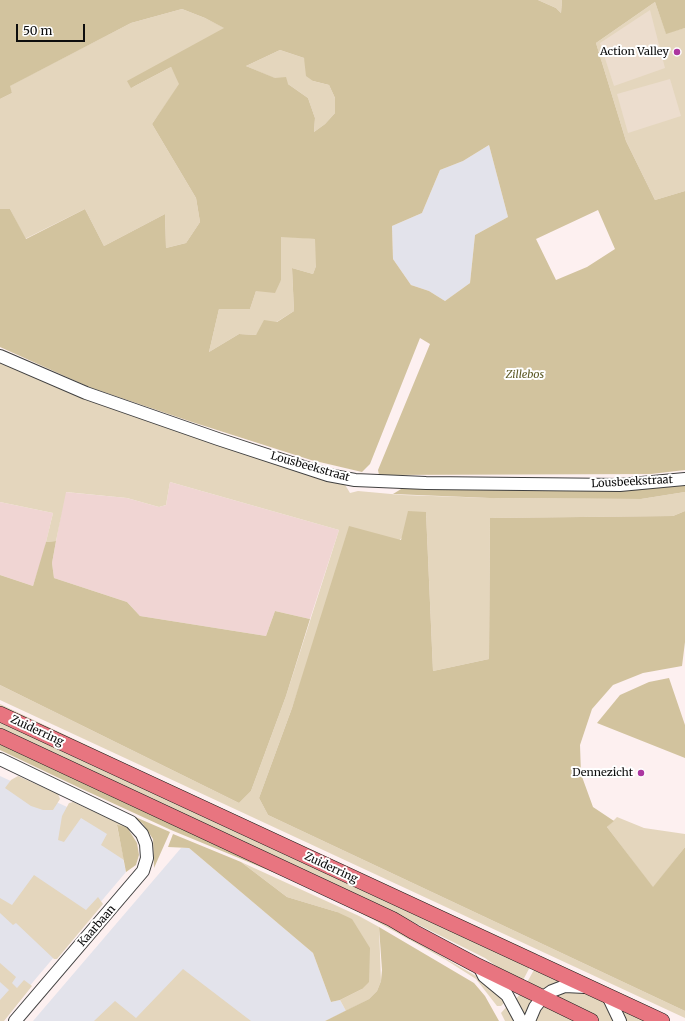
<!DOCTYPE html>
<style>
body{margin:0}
#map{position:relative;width:685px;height:1021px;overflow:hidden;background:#fdf0f0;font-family:Merriweather,serif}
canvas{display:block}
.scale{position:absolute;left:16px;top:24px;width:69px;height:18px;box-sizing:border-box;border:2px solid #0d0d0d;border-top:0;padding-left:5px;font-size:12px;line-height:14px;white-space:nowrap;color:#0d0d0d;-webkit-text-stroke:3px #fff;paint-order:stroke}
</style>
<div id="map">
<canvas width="685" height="1021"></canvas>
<div class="scale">50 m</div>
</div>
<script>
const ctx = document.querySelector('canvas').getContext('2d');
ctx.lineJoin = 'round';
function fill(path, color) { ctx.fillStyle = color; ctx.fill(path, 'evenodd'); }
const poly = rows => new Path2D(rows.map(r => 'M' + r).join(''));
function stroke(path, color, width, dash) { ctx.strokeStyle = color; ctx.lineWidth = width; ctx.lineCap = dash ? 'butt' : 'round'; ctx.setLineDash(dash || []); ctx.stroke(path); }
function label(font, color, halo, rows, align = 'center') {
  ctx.font = font + ' Merriweather,serif'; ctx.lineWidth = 4; ctx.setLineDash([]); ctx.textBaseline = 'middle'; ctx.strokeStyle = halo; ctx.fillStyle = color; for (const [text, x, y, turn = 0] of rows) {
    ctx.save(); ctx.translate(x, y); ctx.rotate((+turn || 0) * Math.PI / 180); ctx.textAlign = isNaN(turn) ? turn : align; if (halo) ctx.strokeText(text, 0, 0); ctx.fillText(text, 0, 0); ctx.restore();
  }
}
fill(poly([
 [489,145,508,217,475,235,470,283,445,301,429,291,411,285,393,259,392,226,422,213,440,170,463,161],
 [0,776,117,830,126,872,0,1021],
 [181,848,189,848,313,953,331,1002,340,1000,346,1011,325,1021,33,1021]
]), '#e3e3eb');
fill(poly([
 [170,482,339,530,310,619,275,611,266,636,140,616,127,602,54,578,52,563,65,492,127,498,159,507,166,505],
 [0,502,53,513,43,555,33,586,0,575]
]), '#f0d5d3');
fill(poly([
 [538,0,562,0,561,13,556,8],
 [655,2,666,33,685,28,685,191,655,200,626,141,596,43],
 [182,9,205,18,225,28,131,88,171,67,180,84,152,124,196,198,200,222,186,243,166,248,165,214,104,246,85,209,25,239,10,209,0,209,0,99,12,93,9,86,131,23],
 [280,50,304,58,313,81,329,85,335,98,335,113,325,124,314,132,315,118,308,98,288,84,246,66],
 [281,236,316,239,316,266,313,274,292,268,294,311,256,335,239,334,209,352,219,309,250,309,256,291,281,280],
 [0,362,344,483,350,493,358,491,402,495,490,498,641,499,685,492,685,511,673,516,490,518,489,659,433,671,426,512,320,625,292,708,259,798,268,815,685,1011,685,1018,0,700,0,685,239,803,251,791,286,696,339,530,170,482,166,505,159,507,127,498,66,492,56,541,46,542,53,513,0,502],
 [0,704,133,767,537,954,535,956,0,708],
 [0,721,531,965,521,984,485,958,385,908,0,730],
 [18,776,58,794,60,799,53,810,43,810,31,806,5,788,11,780],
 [73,802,127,827,117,826,124,860,101,845,107,834,81,818,64,842,58,840,62,816,69,803],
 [617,817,644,828,685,834,685,847,653,888,607,827],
 [241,862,359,916,379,927,381,981,377,991,369,999,346,1011,340,1000,362,989,337,912,287,897],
 [282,873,360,909,490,984,507,1000,501,1006,497,1006,476,979,446,960,374,920],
 [34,875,86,910,98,897,103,904,57,959,54,959,16,923,13,925,0,913,0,898,12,905],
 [541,956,653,1008,653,1011,540,959],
 [0,963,16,977,12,983,17,988,24,980,32,986,4,1021,0,1021,0,1000,9,990,0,982],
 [535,968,565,982,542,994,525,986],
 [183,969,251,1021,94,1021,115,1001,136,1018],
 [564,991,582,992,601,998,611,1007,617,1021,599,1021,549,998],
 [522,992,537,1000,525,1018,515,1000],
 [543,1002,585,1021,533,1021],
 [509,1004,518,1021,505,1021,501,1013],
 [619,1006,647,1021,624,1021]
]), '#e4d6bd');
fill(poly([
 [0,0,538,0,556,8,561,13,562,0,685,0,685,28,666,34,655,2,596,43,626,141,655,200,685,191,685,470,651,474,379,475,378,470,430,344,420,338,370,464,362,472,311,460,192,422,89,387,0,347,0,209,10,209,26,239,85,209,104,246,165,214,166,248,186,243,200,222,196,198,152,124,179,84,171,67,131,88,127,81,224,28,205,18,182,9,131,23,10,86,12,93,0,99],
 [280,50,304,58,306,76,313,81,329,85,335,98,335,113,325,124,314,132,315,118,308,98,288,84,286,77,275,78,246,66],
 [489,145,508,217,475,235,470,283,445,301,429,291,411,285,393,259,392,226,422,213,440,170,463,161],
 [598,210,615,249,587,267,556,280,536,239],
 [281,237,315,239,316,266,313,274,292,268,294,311,277,322,264,320,256,335,239,334,209,352,219,309,250,309,256,291,275,293,281,280],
 [685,483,685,492,641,499,490,498,393,494,406,486],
 [408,511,426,512,433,671,489,659,490,518,673,516,685,511,685,642,682,666,643,673,613,685,592,709,580,745,581,774,593,807,614,821,607,827,653,887,685,847,685,1011,268,815,259,798,292,708,349,526,401,540],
 [56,541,52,563,54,578,127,602,140,616,266,636,275,611,310,619,286,696,251,791,239,803,0,685,0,575,33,586,46,542],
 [669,678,685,725,685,758,597,723,620,695,649,682],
 [0,742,280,875,171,830,82,789,0,750],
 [133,816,170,832,154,868,153,839,143,824],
 [117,825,127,827,137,843,139,855,136,865,126,872],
 [173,834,241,862,287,897,337,912,352,919,370,948,369,982,362,989,340,1000,331,1002,313,953,189,848,168,847],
 [379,927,474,983,485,996,499,1021,325,1021,369,999,377,991,381,981,382,970]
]), '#d2c39e');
fill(poly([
 [650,10,665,68,614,86,600,43],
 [670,79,681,116,628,133,617,94]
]), '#ecddce');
const minor = poly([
 [0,356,86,393,218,439,328,475,355,480,426,483,620,485,685,479],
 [0,759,131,822,142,834,146,844,147,858,143,871,15,1021],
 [481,970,484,976,507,995,521,1021],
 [608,996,620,1021],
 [529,1021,535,1007,542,998,552,991,565,986,585,987]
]);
const major = poly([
 [0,714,662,1021],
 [0,736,392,919,414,932,478,966,591,1021]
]);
stroke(minor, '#404040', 14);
stroke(major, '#1e1e1e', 16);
stroke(minor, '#fff', 12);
stroke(major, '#e87580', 15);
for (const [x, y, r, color] of [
 [677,52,4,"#ac36a0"],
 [641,773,4,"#ac36a0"]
]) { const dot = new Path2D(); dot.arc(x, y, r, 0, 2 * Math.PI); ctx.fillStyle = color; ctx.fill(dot); stroke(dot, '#fff', 1.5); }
label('11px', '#0d0d0d', '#fff', [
 ["Action Valley",669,52],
 ["Dennezicht",633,773]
], 'right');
label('italic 11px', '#5d5a26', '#fff', [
 ["Zillebos",525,375]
]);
label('11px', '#0d0d0d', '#fff', [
 ["Lousbeekstraat",310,467,16],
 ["Lousbeekstraat",632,482,-3],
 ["Zuiderring",37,731,25],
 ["Zuiderring",331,868,25],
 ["Kaarbaan",97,926,-49]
]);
</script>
